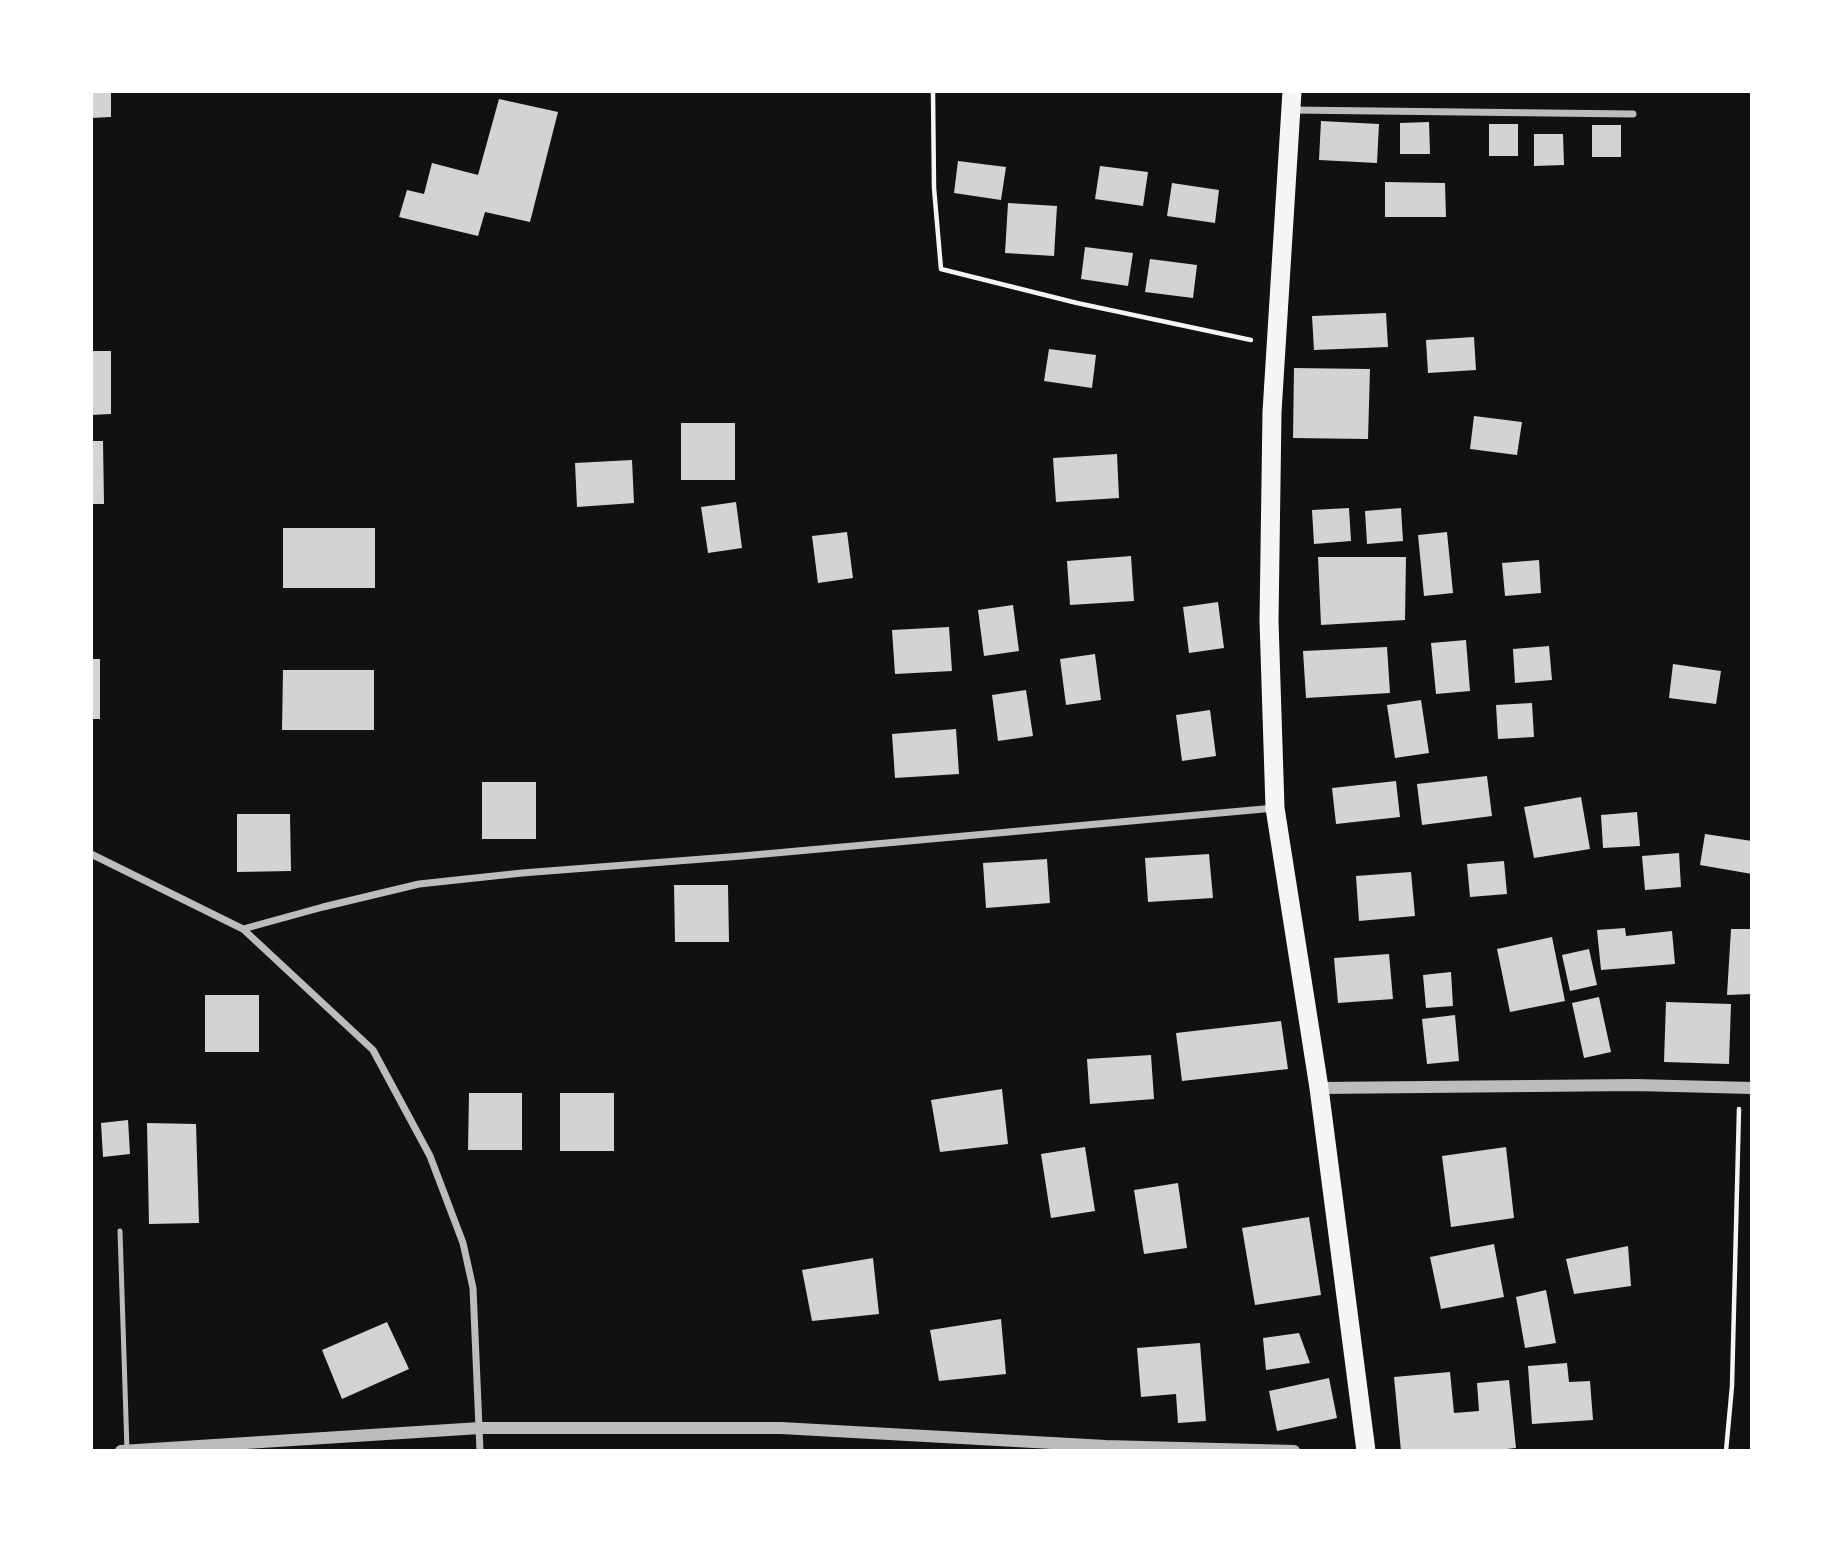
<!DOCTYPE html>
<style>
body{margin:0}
#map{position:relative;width:1843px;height:1542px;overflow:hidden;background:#111;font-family:Literata,serif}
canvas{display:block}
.frame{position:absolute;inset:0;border:93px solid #fff;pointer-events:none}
</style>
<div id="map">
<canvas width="1843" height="1542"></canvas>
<div class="frame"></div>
</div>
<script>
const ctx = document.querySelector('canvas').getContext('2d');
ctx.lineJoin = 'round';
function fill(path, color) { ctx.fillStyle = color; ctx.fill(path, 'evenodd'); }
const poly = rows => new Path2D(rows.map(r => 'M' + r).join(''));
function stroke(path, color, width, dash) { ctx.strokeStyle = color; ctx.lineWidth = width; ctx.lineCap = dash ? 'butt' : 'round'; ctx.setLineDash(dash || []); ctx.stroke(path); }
fill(poly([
 [91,91,111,91,111,117,91,118],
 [499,99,558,112,530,222,485,212,478,236,399,217,407,190,424,194,432,163,478,175],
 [1321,121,1379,124,1377,163,1319,160],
 [1429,122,1430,154,1400,154,1400,123],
 [1489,124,1518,124,1518,156,1489,156],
 [1592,125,1621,125,1621,157,1592,157],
 [1534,134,1563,134,1564,165,1534,166],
 [958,161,1006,167,1001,200,954,193],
 [1100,166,1148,172,1143,206,1095,199],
 [1385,182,1445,183,1446,217,1385,217],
 [1172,183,1219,190,1215,223,1167,216],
 [1008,203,1057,206,1054,256,1005,253],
 [1085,247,1133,253,1128,286,1081,279],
 [1150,259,1197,265,1193,298,1145,292],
 [1386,313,1388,347,1314,350,1312,316],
 [1474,337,1476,370,1428,373,1426,340],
 [1049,349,1096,355,1092,388,1044,381],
 [91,351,111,351,111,414,91,415],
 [1294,368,1370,369,1368,439,1293,438],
 [1474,416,1522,422,1517,455,1470,449],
 [681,423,735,423,735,480,681,480],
 [91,441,103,441,104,504,91,504],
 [1117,454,1119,498,1056,502,1053,458],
 [632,460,634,503,577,507,575,463],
 [736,502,742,548,708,553,701,507],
 [1349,508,1351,541,1314,544,1312,510],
 [1401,508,1403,541,1367,544,1365,511],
 [283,528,375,528,375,588,283,588],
 [847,532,853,578,818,583,812,536],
 [1447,532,1453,593,1424,596,1418,535],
 [1131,556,1134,601,1070,605,1067,561],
 [1318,557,1406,557,1405,620,1321,625],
 [1539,560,1541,593,1505,596,1502,563],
 [1218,602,1224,648,1189,653,1183,607],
 [1013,605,1019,651,984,656,978,610],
 [949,627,952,671,895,674,892,630],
 [1466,640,1470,691,1436,694,1431,643],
 [1549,646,1552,680,1515,683,1513,649],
 [1387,647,1390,693,1306,698,1303,651],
 [1095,654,1101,700,1066,705,1060,659],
 [91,659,100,659,100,719,91,719],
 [1673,664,1721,671,1716,704,1669,698],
 [283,670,374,670,374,730,282,730],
 [1026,690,1033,736,998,741,992,695],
 [1421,700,1429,753,1395,758,1387,705],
 [1532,703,1534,737,1498,739,1496,705],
 [1210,710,1216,756,1182,761,1176,715],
 [956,729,959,774,895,778,892,734],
 [1487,776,1492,816,1422,825,1417,784],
 [1396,781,1400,817,1336,824,1332,788],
 [482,782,536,782,536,839,482,839],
 [1581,797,1590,849,1534,858,1524,807],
 [1637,812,1640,846,1603,848,1601,815],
 [237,814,290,814,291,871,237,872],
 [1705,834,1752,841,1752,874,1700,865],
 [1679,853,1681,887,1645,890,1642,856],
 [1209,854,1213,898,1148,902,1145,858],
 [1047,859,1050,903,986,908,983,863],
 [1504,861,1507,894,1470,897,1467,864],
 [1411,872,1415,916,1359,921,1356,876],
 [674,885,728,885,729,942,675,942],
 [1625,928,1626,936,1672,931,1675,964,1601,970,1597,930],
 [1731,929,1752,929,1752,994,1727,995],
 [1552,937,1565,1001,1510,1012,1497,949],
 [1589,949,1597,985,1570,991,1562,955],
 [1389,954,1393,999,1338,1003,1334,958],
 [1451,972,1453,1006,1426,1008,1423,975],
 [205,995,259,995,259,1052,205,1052],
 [1599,997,1611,1052,1584,1058,1572,1003],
 [1666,1002,1731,1004,1729,1064,1664,1062],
 [1455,1015,1459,1061,1427,1064,1422,1019],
 [1281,1021,1288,1069,1182,1081,1176,1033],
 [1151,1055,1154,1099,1090,1104,1087,1059],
 [1002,1089,1008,1144,940,1152,931,1100],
 [469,1093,522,1093,522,1150,468,1150],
 [560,1093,614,1093,614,1151,560,1151],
 [128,1120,130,1154,103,1157,101,1123],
 [147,1123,196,1124,199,1223,149,1224],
 [1085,1147,1095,1211,1051,1218,1041,1154],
 [1506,1147,1514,1218,1451,1227,1442,1156],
 [1178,1183,1187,1248,1144,1254,1134,1190],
 [1309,1217,1321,1295,1255,1305,1242,1228],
 [1494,1244,1504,1297,1441,1309,1430,1257],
 [1628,1246,1631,1286,1574,1294,1566,1259],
 [873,1258,879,1314,812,1321,802,1270],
 [1546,1290,1556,1343,1525,1348,1516,1297],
 [1001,1319,1006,1374,939,1381,930,1330],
 [387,1322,409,1369,342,1399,322,1350],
 [1299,1333,1310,1363,1266,1370,1263,1338],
 [1200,1343,1206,1421,1178,1423,1176,1394,1141,1397,1137,1348],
 [1567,1363,1569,1382,1590,1381,1593,1420,1532,1424,1528,1366],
 [1450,1372,1454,1413,1479,1411,1477,1383,1509,1380,1516,1448,1488,1451,1401,1451,1394,1377],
 [1329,1378,1337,1418,1277,1431,1269,1391]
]), '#d3d3d3');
stroke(poly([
 [933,91,934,188,941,269,1077,303,1251,340],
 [1726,1451,1732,1386,1739,1109]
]), '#f5f5f5', 4.5);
stroke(poly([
 [120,1231,127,1450]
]), '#bcbcbc', 5);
stroke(poly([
 [1291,110,1633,114],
 [91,854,243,929,373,1050,430,1156,463,1243,473,1288,480,1451],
 [243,929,323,907,419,884,522,873,742,856,1275,808]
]), '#bcbcbc', 7);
stroke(poly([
 [1319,1088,1636,1085,1752,1088],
 [121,1451,480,1428,781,1428,1106,1446,1294,1451]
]), '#bcbcbc', 12);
stroke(poly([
 [1292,91,1272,412,1269,621,1275,808,1319,1088,1366,1451]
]), '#f5f5f5', 19);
</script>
